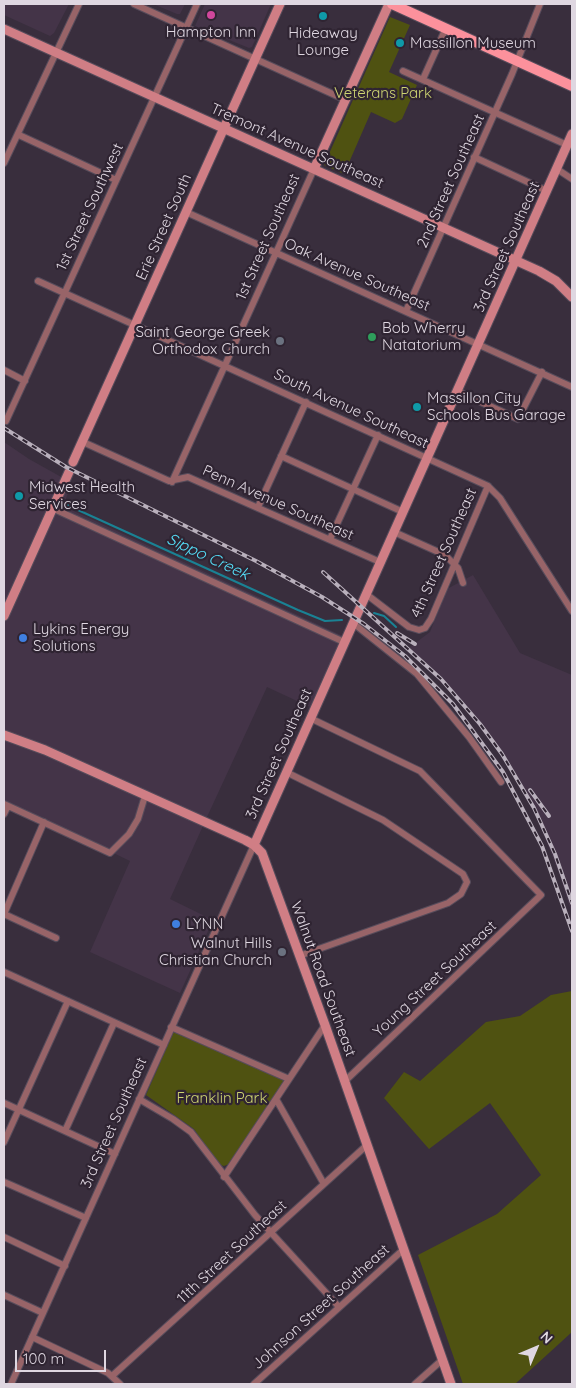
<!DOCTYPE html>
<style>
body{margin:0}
#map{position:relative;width:576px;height:1388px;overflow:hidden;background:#392e3d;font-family:Quicksand,sans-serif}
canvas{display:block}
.frame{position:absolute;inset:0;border:5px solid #dfd7e1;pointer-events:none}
.north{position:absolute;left:511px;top:1323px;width:50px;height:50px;-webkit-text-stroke:4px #2f2432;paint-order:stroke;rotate:45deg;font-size:14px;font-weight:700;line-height:20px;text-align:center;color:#dfd7e1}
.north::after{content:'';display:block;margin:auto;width:18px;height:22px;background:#dfd7e1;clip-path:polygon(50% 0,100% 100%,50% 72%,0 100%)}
.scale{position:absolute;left:15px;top:1350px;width:91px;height:22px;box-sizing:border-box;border:2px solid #dfd7e1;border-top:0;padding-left:6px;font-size:15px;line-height:18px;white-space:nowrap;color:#dfd7e1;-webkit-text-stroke:4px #2f2432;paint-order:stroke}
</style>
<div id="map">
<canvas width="576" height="1388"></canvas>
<div class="frame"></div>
<div class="north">N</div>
<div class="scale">100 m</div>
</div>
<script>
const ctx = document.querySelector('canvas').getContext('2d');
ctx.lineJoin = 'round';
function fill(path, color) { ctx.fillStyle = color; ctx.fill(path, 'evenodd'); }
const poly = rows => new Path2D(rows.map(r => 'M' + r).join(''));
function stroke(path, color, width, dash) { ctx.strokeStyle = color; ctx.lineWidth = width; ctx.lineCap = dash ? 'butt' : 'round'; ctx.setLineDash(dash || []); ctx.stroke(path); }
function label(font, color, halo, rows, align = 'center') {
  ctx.font = font + ' Quicksand,sans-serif'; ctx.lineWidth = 4.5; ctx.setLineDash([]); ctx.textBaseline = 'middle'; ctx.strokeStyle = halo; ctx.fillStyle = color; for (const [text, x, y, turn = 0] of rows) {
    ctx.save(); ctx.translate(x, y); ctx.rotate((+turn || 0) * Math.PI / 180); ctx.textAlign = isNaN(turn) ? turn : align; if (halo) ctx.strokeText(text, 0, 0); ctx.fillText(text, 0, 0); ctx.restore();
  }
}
fill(poly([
 [4,4,69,4,54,33,50,36,4,15],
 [153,4,185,4,180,14,177,14],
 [205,4,271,4,252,47,249,48,195,26],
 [4,442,29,459,72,483,63,506,343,636,310,707,267,687,207,817,170,899,213,920,180,993,90,952,130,861,4,800],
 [473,575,520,653,572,675,572,914,559,873,538,820,513,774,486,735,448,689,406,650,430,632,447,589]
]), '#443448');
fill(poly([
 [390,17,410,25,389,72,417,85,402,119,395,123,371,112,344,174,324,165],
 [572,991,572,1332,515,1384,463,1384,418,1255,497,1214,541,1175,490,1103,429,1149,384,1098,404,1072,420,1081,486,1022,520,1016,551,995],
 [174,1031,286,1080,229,1164,224,1166,220,1165,212,1155,194,1129,146,1095]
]), '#4f5211');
stroke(poly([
 [67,505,298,610,325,621,342,620],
 [374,613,384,616,396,627]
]), '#1a8294', 2);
const street = poly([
 [134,4,346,100],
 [403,71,567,145],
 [423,79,446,28],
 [19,135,116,180],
 [474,157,547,191],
 [4,163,79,4],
 [557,169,572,179],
 [186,212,572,387],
 [38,281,488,486,500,498,572,611],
 [406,311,512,74,540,4],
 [4,370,25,381],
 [457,391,518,419,542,372],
 [6,421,197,4],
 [83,442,169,481,188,477,380,562],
 [281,456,403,512],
 [172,482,314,169],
 [258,507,306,402],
 [52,508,344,642],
 [394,532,445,555,458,568,463,583],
 [330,539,378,435],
 [366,594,409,627,419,630,425,628,431,619,488,486],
 [353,623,417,674,469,737,501,782],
 [310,718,420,771,541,895,345,1081],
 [286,772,383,820,463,874,467,882,461,894,448,903,299,956],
 [4,804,110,853,129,834,138,819,145,796],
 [4,814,8,806],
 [4,914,44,822],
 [4,914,56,938],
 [4,972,164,1045],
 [171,1027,289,1079],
 [139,1099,173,1119,191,1132,255,1215,339,1307],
 [276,1099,324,1184],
 [4,1103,115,1154],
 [65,1131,114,1023],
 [4,1142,68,1001],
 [224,1177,325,1025],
 [4,1182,86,1218],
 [4,1237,65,1266],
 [4,1295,43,1313],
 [32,1337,108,1373,120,1384],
 [112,1376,367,1145],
 [11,1384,254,845],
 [254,1384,404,1249],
 [415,1384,442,1360]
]);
const secondary = poly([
 [4,29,539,271,556,281,572,297],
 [314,169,389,4],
 [73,462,280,4],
 [4,616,69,472],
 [4,735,45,750,245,840,254,845,262,853,325,1025,451,1384],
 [254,845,572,134]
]);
const primary = poly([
 [392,4,572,86]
]);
stroke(street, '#574c5b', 8);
stroke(secondary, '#574c5b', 11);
stroke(primary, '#574c5b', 12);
stroke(street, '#986468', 6);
stroke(secondary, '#d07e85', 9);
stroke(primary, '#fc919c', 10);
const rail = poly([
 [4,428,66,467,256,561,322,597,364,624,405,656,453,704,503,772,542,846,572,931],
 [323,572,441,679,480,724,502,754,534,808,555,854,572,903],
 [397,633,415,644],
 [530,790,549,816]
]);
stroke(rail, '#b9b0bc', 4);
stroke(rail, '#2f2432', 2, [5.5]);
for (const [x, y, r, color] of [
 [211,15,5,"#d1479c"],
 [323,16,5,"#0f9aa8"],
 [400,43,5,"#0f9aa8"],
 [372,337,5,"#2e9e5b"],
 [280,341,5,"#6b7280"],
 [417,407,5,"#0f9aa8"],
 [19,496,5,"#0f9aa8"],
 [23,638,5,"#3f7fe0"],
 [176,924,5,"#3f7fe0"],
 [282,952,5,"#6b7280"]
]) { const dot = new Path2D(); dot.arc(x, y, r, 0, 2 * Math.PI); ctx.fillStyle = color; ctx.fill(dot); stroke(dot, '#2f2432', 2); }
label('15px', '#dfd7e1', '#2f2432', [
 ["Hampton Inn",211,32,"center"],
 ["Hideaway",323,33,"center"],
 ["Lounge",323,50,"center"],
 ["Massillon Museum",410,43],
 ["Bob Wherry",382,328],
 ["Natatorium",382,345],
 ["Saint George Greek",270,332,"right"],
 ["Orthodox Church",270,349,"right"],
 ["Massillon City",427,398],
 ["Schools Bus Garage",427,415],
 ["Midwest Health",29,487],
 ["Services",29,504],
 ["Lykins Energy",33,629],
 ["Solutions",33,646],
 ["LYNN",186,924],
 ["Walnut Hills",272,943,"right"],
 ["Christian Church",272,960,"right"]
], 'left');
label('15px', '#ced472', '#2f2432', [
 ["Veterans Park",383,93],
 ["Franklin Park",222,1098]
]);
label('15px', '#dfd7e1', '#2f2432', [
 ["Tremont Avenue Southeast",297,146,24],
 ["2nd Street Southeast",451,181,-66],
 ["1st Street Southwest",90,207,-65],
 ["Erie Street South",164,227,-66],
 ["1st Street Southeast",268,237,-66],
 ["3rd Street Southeast",507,247,-66],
 ["Oak Avenue Southeast",357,275,24],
 ["South Avenue Southeast",351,409,25],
 ["Penn Avenue Southeast",278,503,24],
 ["4th Street Southeast",444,553,-66],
 ["3rd Street Southeast",279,754,-66],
 ["Walnut Road Southeast",323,979,70],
 ["Young Street Southeast",435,979,-43],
 ["3rd Street Southeast",114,1123,-66],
 ["11th Street Southeast",232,1252,-43],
 ["Johnson Street Southeast",321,1307,-42]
]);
label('italic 16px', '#55def8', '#2f2432', [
 ["Sippo Creek",208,557,25]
]);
</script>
